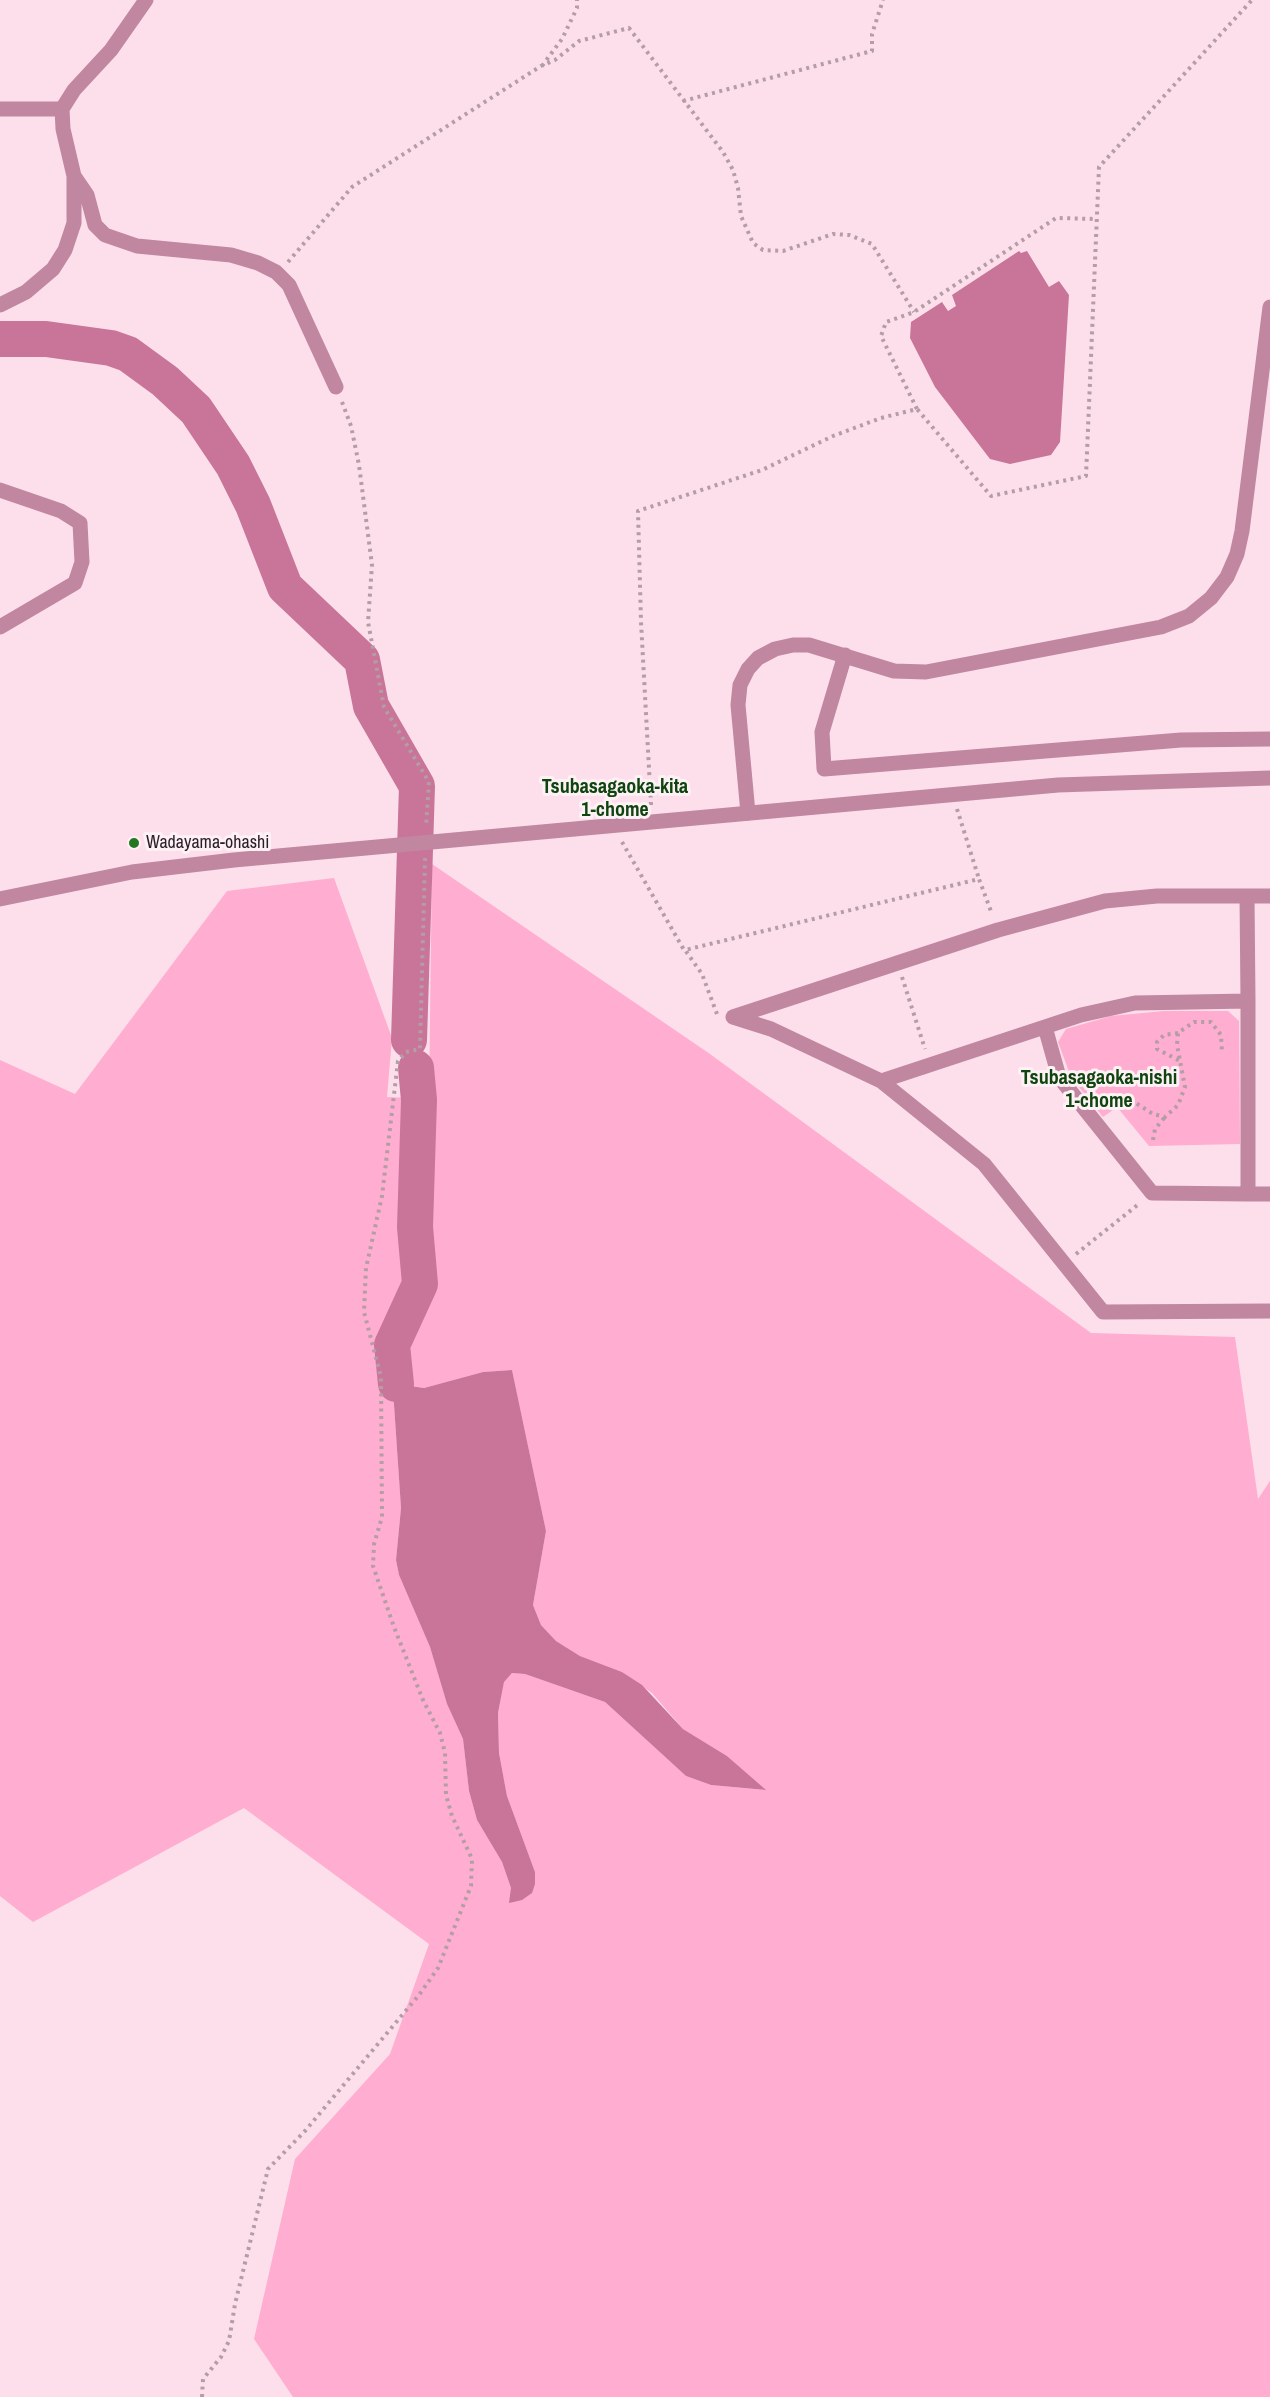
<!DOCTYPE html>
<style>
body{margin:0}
canvas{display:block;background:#fcdfea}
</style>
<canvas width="1270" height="2397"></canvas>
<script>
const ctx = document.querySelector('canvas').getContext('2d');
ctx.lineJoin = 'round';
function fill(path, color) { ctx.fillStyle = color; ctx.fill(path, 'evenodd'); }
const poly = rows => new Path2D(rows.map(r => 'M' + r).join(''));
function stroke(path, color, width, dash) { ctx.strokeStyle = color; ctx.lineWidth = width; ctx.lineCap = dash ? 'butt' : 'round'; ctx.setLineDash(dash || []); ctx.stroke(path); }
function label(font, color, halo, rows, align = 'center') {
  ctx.font = font + ' "Archivo Narrow",sans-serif'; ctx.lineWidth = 6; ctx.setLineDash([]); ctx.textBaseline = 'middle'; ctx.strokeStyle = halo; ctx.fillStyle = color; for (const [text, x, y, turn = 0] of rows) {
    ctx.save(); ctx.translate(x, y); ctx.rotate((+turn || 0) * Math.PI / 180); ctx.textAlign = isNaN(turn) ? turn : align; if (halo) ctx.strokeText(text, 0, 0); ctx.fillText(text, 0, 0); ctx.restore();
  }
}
fill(poly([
 [432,864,710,1054,1091,1333,1235,1337,1258,1499,1270,1481,1270,2397,293,2397,254,2339,295,2159,390,2054,429,1944,244,1808,33,1922,0,1896,0,1060,75,1094,227,891,334,878,392,1038,387,1097,429,1099],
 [512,1370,546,1531,533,1605,541,1625,556,1641,580,1656,622,1672,652,1693,683,1729,727,1756,765,1790,711,1785,686,1776,605,1702,525,1674,512,1673,504,1681,498,1713,499,1753,507,1796,535,1872,535,1884,511,1888,502,1862,477,1820,469,1791,463,1739,447,1704,430,1647,399,1575,396,1560,401,1508,393,1390,396,1384,424,1388,483,1372],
 [1164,1011,1228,1011,1239,1021,1240,1144,1149,1146,1117,1107,1103,1117,1071,1077,1058,1042,1066,1029,1111,1016]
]), '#ffadd0');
fill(poly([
 [1019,251,1021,253,1027,251,1049,287,1059,281,1069,295,1060,442,1051,455,1010,464,990,459,935,387,910,338,911,322,942,302,948,311,956,306,952,295],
 [512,1370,546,1531,533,1605,541,1625,556,1641,580,1656,622,1672,642,1685,683,1729,727,1756,766,1790,711,1785,686,1776,605,1702,525,1674,512,1673,504,1682,498,1713,499,1753,507,1796,535,1872,535,1884,532,1893,522,1900,509,1903,511,1888,502,1862,477,1820,469,1791,463,1739,447,1704,430,1647,399,1575,396,1560,401,1508,393,1390,396,1384,424,1388,483,1372]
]), '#c97599');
stroke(poly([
 [0,339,46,339,111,348,128,354,165,381,196,410,233,465,253,505,285,587,362,660,371,706,417,786,409,1040],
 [396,1384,392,1345,420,1284,415,1227,419,1100,416,1068]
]), '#c97599', 36);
stroke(poly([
 [542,66,562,39,577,8,577,0],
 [683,101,872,51,872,34,883,0],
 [288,262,352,187,541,66,555,60,579,41,629,28,723,152,733,170,738,188,741,216,753,243,763,250,783,251,833,234,849,235,872,244,914,312],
 [342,402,351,426,359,465,372,565,368,622,384,707,429,782,426,827],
 [917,409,881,336,886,322,914,312,1056,218,1095,219],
 [651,805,641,622,638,511,762,470,833,436,881,418,917,409,991,496,1086,476,1099,167,1252,0],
 [957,809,979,879],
 [622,842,684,950],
 [902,977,925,1049],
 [717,1014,702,974,685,950,979,879,992,914],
 [1178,1033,1164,1035,1157,1042,1157,1049,1182,1062],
 [1103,1107,1115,1100,1128,1098,1153,1114,1165,1117,1178,1105,1185,1087,1177,1045,1178,1033,1194,1022,1211,1022,1221,1035,1222,1052],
 [1153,1140,1155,1129,1165,1117],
 [1076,1254,1140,1203],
 [202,2397,203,2379,221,2357,229,2341,235,2304,268,2169,305,2131,419,1995,438,1968,471,1886,472,1859,452,1816,446,1795,445,1753,440,1733,423,1700,394,1627,373,1566,374,1544,382,1517,381,1377,364,1312,366,1268,382,1196,398,1061,406,1052,420,1049,425,858]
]), '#b49da6', 4, [3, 4.5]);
stroke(poly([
 [0,109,62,109],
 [74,176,87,195,95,225,105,235,137,246,231,255,258,263,276,272,289,285,336,387],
 [0,305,26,292,53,269,65,250,74,223,74,176,63,129,62,109,74,90,111,50,146,0],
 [0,490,61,511,80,523,82,562,75,583,0,627],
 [845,655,822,732,824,769,1181,740,1270,739],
 [748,813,738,705,740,685,748,669,758,658,775,649,793,645,809,645,894,671,926,672,1161,627,1189,616,1211,598,1227,577,1237,554,1242,531,1270,307],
 [1247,896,1248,1001,1135,1003,1081,1015,881,1081,771,1029,733,1017,998,930,1105,901,1157,896,1270,896],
 [1045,1027,1059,1077,1152,1193,1248,1194,1248,1001],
 [881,1081,984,1164,1103,1312,1270,1311],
 [1248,1194,1270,1194]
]), '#c287a0', 15);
stroke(poly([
 [0,899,132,872,234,860,1058,785,1270,778]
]), '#c287a0', 15);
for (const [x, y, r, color] of [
 [134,843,6,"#247823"]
]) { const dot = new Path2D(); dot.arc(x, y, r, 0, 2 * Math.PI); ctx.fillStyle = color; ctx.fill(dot); stroke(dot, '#fef1f6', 2); }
label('18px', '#2a1f24', '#fef1f6', [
 ["Wadayama-ohashi",146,843]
], 'left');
label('bold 20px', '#0e440d', '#fef1f6', [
 ["Tsubasagaoka-kita",615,788],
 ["1-chome",615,811],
 ["Tsubasagaoka-nishi",1099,1079],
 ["1-chome",1099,1102]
]);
</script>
